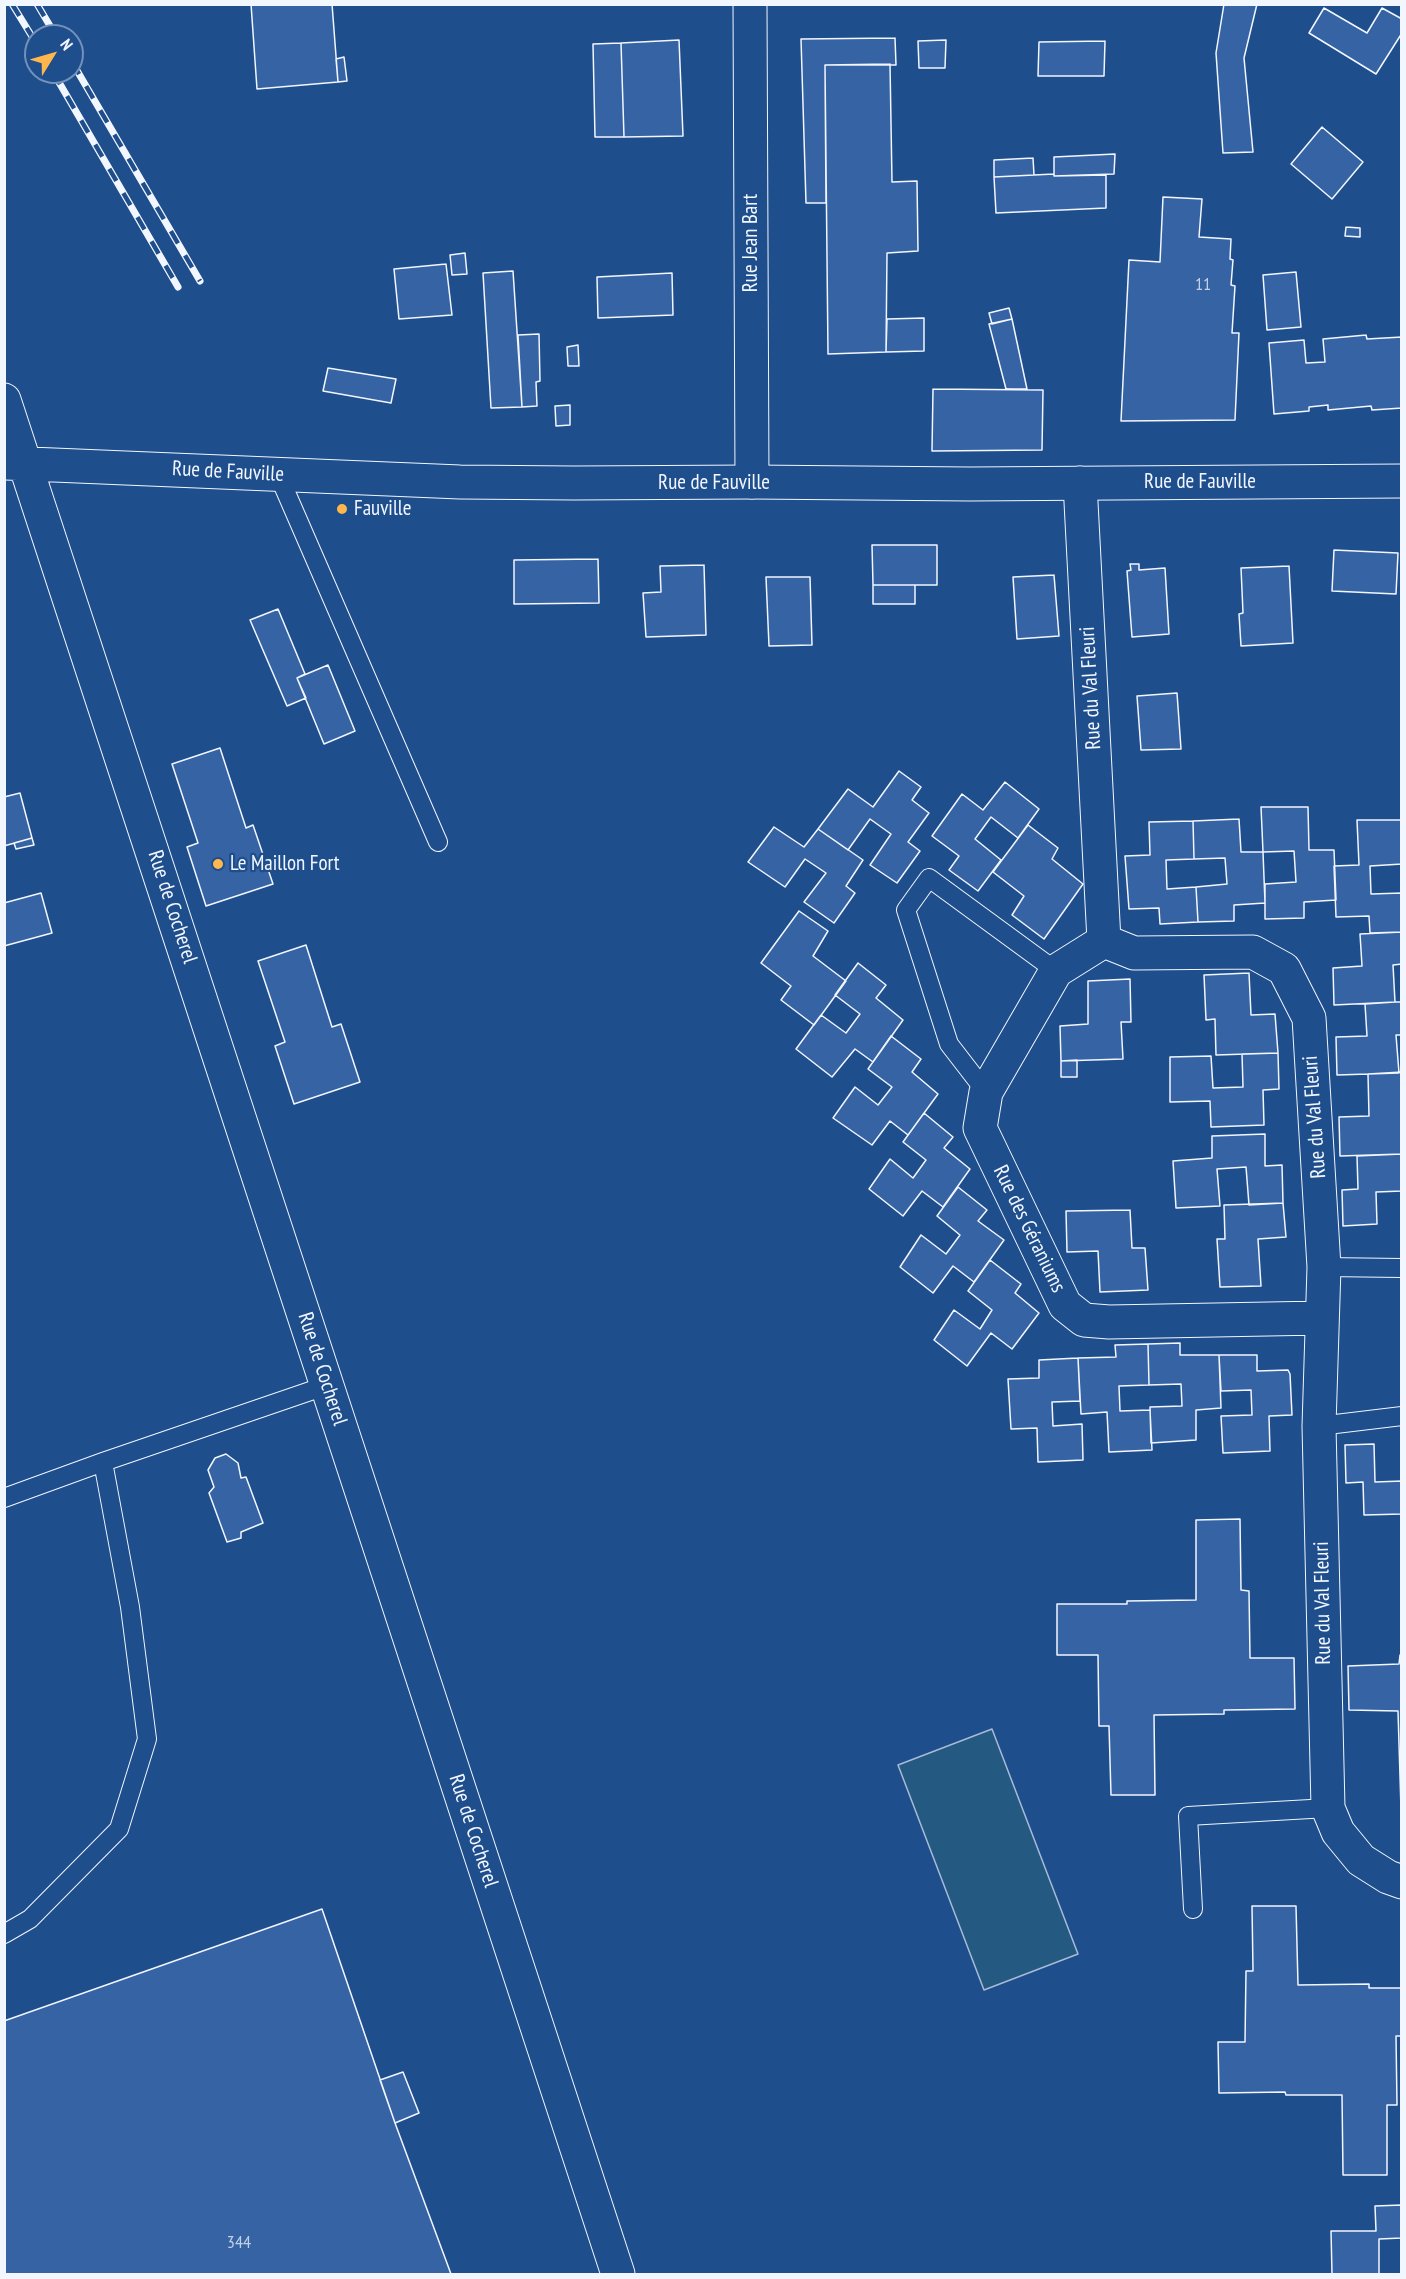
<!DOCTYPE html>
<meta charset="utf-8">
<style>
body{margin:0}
#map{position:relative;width:1406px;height:2279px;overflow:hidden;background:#1f4e8c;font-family:"PT Sans Narrow",sans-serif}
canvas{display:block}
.frame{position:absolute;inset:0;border:6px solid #f2f6ff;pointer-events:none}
.north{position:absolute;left:24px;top:24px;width:60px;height:60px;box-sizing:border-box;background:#1f4e8c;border:2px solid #7391ba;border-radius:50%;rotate:53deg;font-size:16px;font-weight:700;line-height:24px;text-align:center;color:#f2f6ff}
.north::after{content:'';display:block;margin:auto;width:21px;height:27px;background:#ffb74d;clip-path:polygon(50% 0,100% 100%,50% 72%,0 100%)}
</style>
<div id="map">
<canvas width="1406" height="2279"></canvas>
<div class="frame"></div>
<div class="north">N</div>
</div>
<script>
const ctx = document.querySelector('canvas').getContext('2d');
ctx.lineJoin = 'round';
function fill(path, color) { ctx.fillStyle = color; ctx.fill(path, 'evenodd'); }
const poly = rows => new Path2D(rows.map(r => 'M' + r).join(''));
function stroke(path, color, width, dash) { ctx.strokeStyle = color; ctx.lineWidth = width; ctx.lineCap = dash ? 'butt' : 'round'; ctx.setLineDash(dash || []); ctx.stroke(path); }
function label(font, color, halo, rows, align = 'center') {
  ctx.font = font + ' "PT Sans Narrow",sans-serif'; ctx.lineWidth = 4.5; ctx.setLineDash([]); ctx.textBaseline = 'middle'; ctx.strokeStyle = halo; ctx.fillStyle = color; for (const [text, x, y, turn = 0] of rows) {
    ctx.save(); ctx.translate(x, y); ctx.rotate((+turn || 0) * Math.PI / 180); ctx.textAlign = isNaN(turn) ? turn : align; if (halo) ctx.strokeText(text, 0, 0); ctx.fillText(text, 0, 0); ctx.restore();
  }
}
const green = poly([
 [992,1729,1078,1954,984,1990,898,1765,992,1729]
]);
fill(green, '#245a82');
stroke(green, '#a8bbd7', 1.5);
const building = poly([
 [251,4,332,4,338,82,257,89,251,4],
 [1224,4,1257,4,1244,58,1253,152,1223,153,1216,53,1224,4],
 [1324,8,1367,33,1382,8,1402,19,1402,33,1376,74,1309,33,1324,8],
 [895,38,896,65,825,65,826,203,806,203,801,39,895,38],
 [679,40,683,136,624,137,621,43,679,40],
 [946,40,945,68,919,68,918,41,946,40],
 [1105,41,1104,76,1038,76,1039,42,1105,41],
 [621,43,624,137,595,137,593,44,621,43],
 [344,57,347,81,338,82,336,59,344,57],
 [890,64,892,182,917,181,918,251,887,253,886,352,828,354,825,65,890,64],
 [1322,127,1363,162,1332,199,1291,164,1322,127],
 [1115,154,1114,174,1054,176,1054,157,1115,154],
 [1033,158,1034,175,994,177,994,160,1033,158],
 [1054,174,1054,176,1106,175,1106,208,996,213,994,177,1054,174],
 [1163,197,1202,199,1199,237,1231,239,1230,259,1233,260,1231,285,1235,286,1232,333,1239,333,1235,420,1121,421,1129,260,1160,262,1163,197],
 [1346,227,1360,228,1360,237,1345,236,1346,227],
 [465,253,467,274,452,275,450,255,465,253],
 [446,264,452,315,399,319,394,269,446,264],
 [513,271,522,407,491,408,483,273,513,271],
 [1296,272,1301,327,1267,330,1263,275,1296,272],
 [672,273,673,315,598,318,597,277,672,273],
 [1009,308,1012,319,992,324,989,313,1009,308],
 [924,318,924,351,886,352,887,319,924,318],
 [1012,319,1027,389,1006,389,989,324,1012,319],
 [539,334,540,381,536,382,537,406,522,407,518,335,539,334],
 [1366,335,1367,339,1402,337,1402,408,1372,410,1371,406,1328,410,1328,405,1309,407,1309,411,1274,414,1269,343,1304,340,1306,363,1325,362,1323,339,1366,335],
 [578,345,579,366,568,366,567,347,578,345],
 [328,368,396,379,391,403,323,391,328,368],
 [933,389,1043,390,1042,450,932,451,933,389],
 [570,405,570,425,556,426,555,406,570,405],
 [872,545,937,545,937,585,873,585,872,545],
 [1334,550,1398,553,1396,594,1332,591,1334,550],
 [598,559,599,603,514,604,514,560,598,559],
 [1130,564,1139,564,1139,570,1165,568,1169,634,1132,637,1127,571,1131,570,1130,564],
 [704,565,706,635,646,637,643,593,661,592,660,566,704,565],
 [1289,566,1293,643,1241,646,1239,614,1243,613,1241,568,1289,566],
 [1054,575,1059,636,1017,639,1013,577,1054,575],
 [766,577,810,577,812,645,769,646,766,577],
 [873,585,915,585,915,604,873,604,873,585],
 [278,609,305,674,297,678,306,698,287,706,250,620,278,609],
 [328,665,355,731,324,744,297,678,328,665],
 [1177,693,1181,749,1141,750,1137,696,1177,693],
 [220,748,246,828,253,825,273,884,206,906,187,847,198,843,172,764,220,748],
 [899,771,921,787,912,800,929,813,908,842,920,851,897,883,870,865,891,834,870,819,848,850,818,829,848,789,873,807,899,771],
 [1005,782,1039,809,1018,838,991,817,975,839,1001,860,978,891,949,870,959,856,932,836,962,794,983,810,1005,782],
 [20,793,32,838,4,846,4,797,20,793],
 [1261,807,1308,807,1309,850,1334,850,1336,900,1304,902,1304,918,1265,919,1265,884,1296,882,1294,851,1263,852,1261,807],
 [1239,819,1241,852,1263,852,1265,903,1234,905,1234,921,1198,922,1196,887,1227,884,1225,858,1194,859,1193,821,1239,819],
 [1357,820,1401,820,1402,864,1370,866,1371,894,1402,893,1402,932,1370,933,1369,916,1336,917,1334,866,1359,865,1357,820],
 [1193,821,1194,859,1166,860,1167,889,1196,887,1198,922,1160,924,1159,908,1129,909,1125,856,1150,855,1149,822,1193,821],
 [1028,825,1058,848,1052,859,1083,884,1044,939,1012,915,1024,896,993,872,1028,825],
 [774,827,804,847,818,829,863,860,846,886,855,893,834,923,804,902,826,873,805,859,785,887,748,862,774,827],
 [32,838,34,845,16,849,14,843,32,838],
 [41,893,52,933,4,946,4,903,41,893],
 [799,911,828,931,813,956,846,981,814,1025,781,1000,791,986,761,963,799,911],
 [1402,932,1402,964,1393,965,1395,1002,1334,1005,1333,968,1362,966,1360,934,1402,932],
 [306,945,332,1027,341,1024,360,1082,294,1104,275,1046,285,1042,258,961,306,945],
 [858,963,886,985,876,998,903,1020,873,1062,855,1049,832,1077,796,1049,821,1015,846,1033,860,1014,835,995,858,963],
 [1249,973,1251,1015,1275,1014,1278,1053,1216,1055,1215,1019,1206,1020,1204,975,1249,973],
 [1130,979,1131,1022,1121,1022,1123,1059,1061,1061,1060,1026,1088,1024,1088,981,1130,979],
 [1395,1002,1402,1002,1402,1035,1396,1035,1399,1073,1337,1075,1336,1037,1367,1036,1365,1004,1395,1002],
 [891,1036,921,1059,912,1072,938,1094,908,1135,890,1121,872,1145,833,1118,855,1087,878,1105,892,1087,868,1069,891,1036],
 [1278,1053,1279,1089,1263,1090,1264,1125,1211,1127,1210,1101,1170,1102,1170,1057,1211,1056,1213,1088,1243,1087,1242,1054,1278,1053],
 [1077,1060,1077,1077,1061,1077,1061,1061,1077,1060],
 [1402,1072,1402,1154,1340,1156,1339,1117,1369,1116,1368,1074,1402,1072],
 [924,1113,953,1137,944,1148,970,1169,943,1207,922,1191,903,1216,869,1189,890,1159,913,1178,926,1160,903,1142,924,1113],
 [1265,1134,1265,1166,1282,1165,1283,1203,1249,1205,1246,1167,1217,1169,1220,1206,1176,1208,1173,1161,1212,1158,1212,1136,1265,1134],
 [1402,1154,1402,1191,1376,1192,1377,1224,1343,1226,1342,1190,1358,1189,1357,1156,1402,1154],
 [958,1187,987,1210,978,1221,1004,1240,974,1282,953,1266,933,1293,900,1267,921,1235,946,1254,960,1235,937,1216,958,1187],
 [1283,1203,1286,1237,1258,1239,1261,1286,1220,1287,1217,1239,1225,1239,1224,1205,1283,1203],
 [1130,1210,1132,1248,1145,1248,1148,1290,1100,1292,1098,1251,1067,1252,1066,1211,1130,1210],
 [990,1260,1021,1284,1015,1293,1039,1313,1012,1349,991,1333,967,1366,934,1340,954,1310,980,1329,992,1310,968,1291,990,1260],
 [1180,1343,1180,1355,1219,1355,1221,1408,1196,1410,1196,1440,1151,1443,1150,1407,1182,1406,1181,1384,1149,1385,1148,1344,1180,1343],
 [1148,1344,1149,1385,1119,1386,1120,1411,1150,1410,1152,1450,1109,1452,1107,1412,1081,1414,1078,1358,1116,1357,1115,1345,1148,1344],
 [1219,1355,1257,1355,1257,1371,1288,1370,1290,1374,1292,1415,1269,1416,1270,1451,1223,1453,1221,1416,1252,1415,1251,1390,1221,1391,1219,1355],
 [1078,1358,1080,1401,1052,1402,1053,1426,1082,1424,1083,1460,1038,1462,1037,1428,1011,1429,1008,1379,1039,1378,1039,1360,1078,1358],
 [1374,1444,1375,1482,1402,1481,1402,1514,1364,1515,1363,1482,1346,1483,1345,1445,1374,1444],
 [226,1454,238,1463,241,1478,246,1477,263,1523,241,1532,241,1538,227,1542,209,1493,214,1487,208,1470,215,1458,226,1454],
 [1240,1519,1241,1590,1249,1591,1250,1658,1294,1658,1295,1709,1224,1710,1224,1714,1154,1715,1155,1795,1111,1795,1109,1726,1099,1726,1098,1655,1057,1655,1057,1604,1127,1604,1127,1601,1196,1600,1196,1520,1240,1519],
 [1400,1655,1402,1655,1402,1842,1398,1711,1349,1710,1348,1666,1399,1664,1400,1655],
 [1252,1906,1296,1906,1298,1985,1369,1984,1369,1988,1402,1988,1402,2036,1396,2036,1397,2105,1387,2105,1387,2175,1343,2175,1342,2095,1286,2095,1285,2092,1219,2093,1218,2042,1245,2042,1246,1971,1253,1971,1252,1906],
 [322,1909,395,2123,451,2274,4,2274,4,2021,322,1909],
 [403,2072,419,2113,395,2123,380,2080,403,2072],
 [1402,2205,1402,2238,1379,2239,1379,2274,1332,2274,1331,2231,1376,2231,1375,2206,1402,2205]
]);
fill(building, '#3563a3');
stroke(building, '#f2f6ff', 1.5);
const lane = poly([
 [278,474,438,842],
 [986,1092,949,1044,906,910,929,878,1056,971],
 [1324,1267,1402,1268],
 [1319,1426,1402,1416],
 [4,1498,103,1462,328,1385],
 [1193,1909,1188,1816,1328,1808],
 [4,1934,30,1919,119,1829,147,1739,130,1607,103,1462]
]);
const street = poly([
 [750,4,752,482],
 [1080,483,1104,941],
 [1104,941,1134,953,1253,952,1284,969,1309,1018,1324,1267,1319,1426,1328,1808,1338,1832,1361,1860,1388,1877,1402,1882],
 [1104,941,1056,971,986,1092,980,1128,1065,1305,1084,1320,1109,1322,1321,1318]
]);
const secondary = poly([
 [4,400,618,2274],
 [6,463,460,482,574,483,752,482,970,484,1402,481]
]);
stroke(lane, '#f2f6ff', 20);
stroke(street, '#f2f6ff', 35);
stroke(secondary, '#f2f6ff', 35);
stroke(lane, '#1f4e8c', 18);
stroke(street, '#1f4e8c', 33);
stroke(secondary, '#1f4e8c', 33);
const rail = poly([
 [12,4,36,43],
 [37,4,56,36],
 [72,62,200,281],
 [53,72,178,287]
]);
stroke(rail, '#f2f6ff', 7);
stroke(rail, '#1f4e8c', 4.5, [14]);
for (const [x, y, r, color] of [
 [342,509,6,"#ffb74d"],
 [218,864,6,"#ffb74d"]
]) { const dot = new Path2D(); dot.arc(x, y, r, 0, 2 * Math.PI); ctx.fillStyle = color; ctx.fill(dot); stroke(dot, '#1f4e8c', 2); }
label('18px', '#c3d1e8', null, [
 ["11",1203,285],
 ["344",239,2243]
]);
label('21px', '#f2f6ff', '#1f4e8c', [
 ["Rue Jean Bart",751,243,-90],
 ["Rue de Fauville",228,472,3],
 ["Rue de Fauville",1200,482],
 ["Rue de Fauville",714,483],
 ["Rue du Val Fleuri",1091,688,-93],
 ["Rue de Cocherel",172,907,72],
 ["Rue du Val Fleuri",1315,1117,-94],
 ["Rue des Géraniums",1029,1229,64],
 ["Rue de Cocherel",322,1369,72],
 ["Rue du Val Fleuri",1323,1603,-91],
 ["Rue de Cocherel",473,1831,72]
]);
label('21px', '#f2f6ff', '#1f4e8c', [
 ["Fauville",354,509],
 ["Le Maillon Fort",230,864]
], 'left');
</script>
